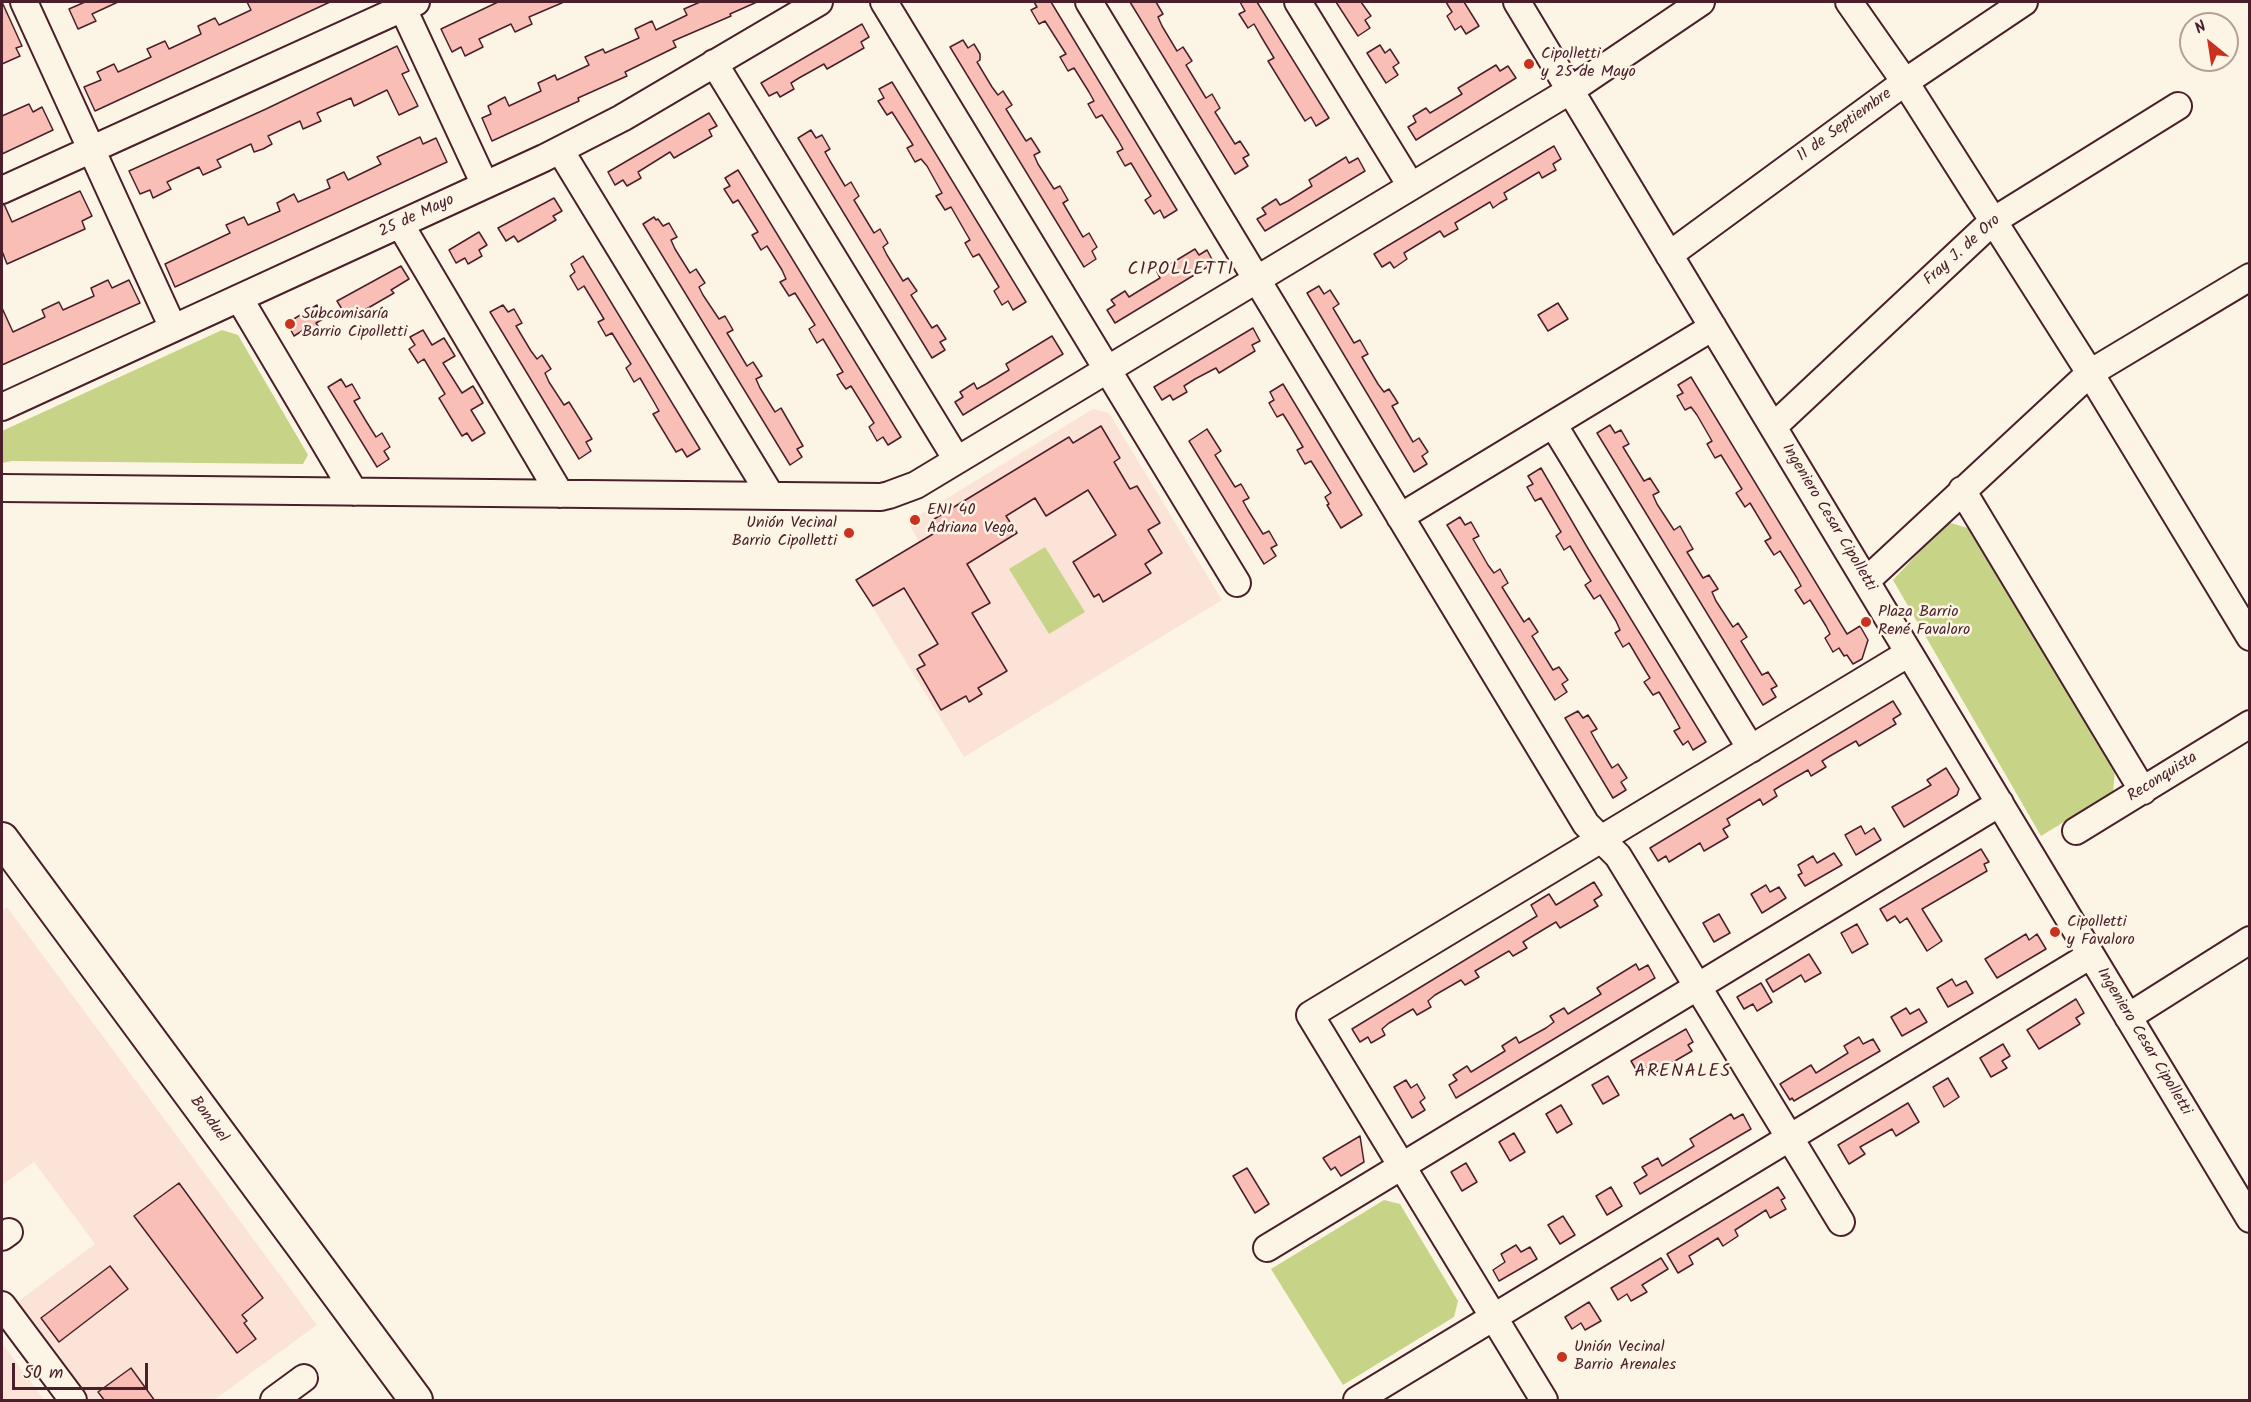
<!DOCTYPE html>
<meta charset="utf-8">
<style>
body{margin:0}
#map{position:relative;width:2251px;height:1402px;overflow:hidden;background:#fcf5e5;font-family:Kalam,sans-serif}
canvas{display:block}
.frame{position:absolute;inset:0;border:3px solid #4a1f2b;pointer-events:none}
.north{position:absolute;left:2179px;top:12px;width:60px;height:60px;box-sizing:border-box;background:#fcf5e5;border:2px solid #b59f9b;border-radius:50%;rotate:330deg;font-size:16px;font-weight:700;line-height:24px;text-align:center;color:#4a1f2b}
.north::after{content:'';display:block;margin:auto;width:21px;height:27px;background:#c8321e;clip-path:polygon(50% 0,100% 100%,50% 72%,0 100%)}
.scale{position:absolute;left:12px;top:1363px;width:136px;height:27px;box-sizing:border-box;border:3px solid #4a1f2b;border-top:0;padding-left:8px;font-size:18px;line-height:21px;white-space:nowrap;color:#4a1f2b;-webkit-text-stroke:4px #fcf5e5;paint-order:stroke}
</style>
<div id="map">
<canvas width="2251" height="1402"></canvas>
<div class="frame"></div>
<div class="north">N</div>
<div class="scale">50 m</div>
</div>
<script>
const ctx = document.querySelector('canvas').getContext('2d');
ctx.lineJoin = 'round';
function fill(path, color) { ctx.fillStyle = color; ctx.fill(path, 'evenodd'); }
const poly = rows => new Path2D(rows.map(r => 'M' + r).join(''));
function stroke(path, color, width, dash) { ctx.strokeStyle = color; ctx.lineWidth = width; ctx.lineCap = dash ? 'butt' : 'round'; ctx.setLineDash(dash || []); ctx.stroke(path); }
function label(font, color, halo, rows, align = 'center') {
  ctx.font = font + ' Kalam,sans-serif'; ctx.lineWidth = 5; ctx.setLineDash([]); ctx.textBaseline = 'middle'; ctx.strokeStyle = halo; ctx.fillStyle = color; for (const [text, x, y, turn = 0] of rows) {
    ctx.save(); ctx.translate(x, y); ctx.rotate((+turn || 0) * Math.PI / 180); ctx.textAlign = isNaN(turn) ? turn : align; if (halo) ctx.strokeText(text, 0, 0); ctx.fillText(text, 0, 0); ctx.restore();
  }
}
fill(poly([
 [1093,409,1109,413,1222,600,964,757,856,580,919,542,908,522],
 [7,907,317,1325,214,1400,86,1400,15,1304,95,1244,34,1162,2,1185,2,911],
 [2,1343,44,1400,2,1400]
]), '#fbe4d7');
fill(poly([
 [222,330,238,335,308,455,303,464,12,461,2,463,2,431],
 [1947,522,1968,528,2115,771,2113,792,2041,836,1893,580],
 [1045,547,1085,612,1049,634,1009,569],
 [1384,1200,1400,1204,1458,1301,1454,1317,1343,1385,1271,1269]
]), '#c7d386');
const building = poly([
 [2,2,22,46,16,48,20,56,2,64,2,2],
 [85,2,118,2,92,14,96,21,78,29,69,9,85,2],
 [247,2,330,2,95,111,84,87,101,80,97,72,114,64,118,72,151,57,147,49,165,41,169,49,201,34,198,26,215,18,219,25,251,10,247,2],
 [498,2,564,2,529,17,532,24,515,32,511,24,479,39,483,47,465,56,461,47,452,52,441,29,498,2],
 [700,2,757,2,730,14,731,16,673,41,676,47,625,72,627,76,578,98,579,101,492,141,482,118,491,114,488,106,505,97,509,106,541,91,538,83,555,75,557,80,589,65,585,57,603,49,605,53,639,38,635,29,652,21,656,30,687,15,684,9,700,2],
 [1034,2,1051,2,1177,210,1164,218,1160,210,1154,214,1145,200,1151,196,1146,188,1131,163,1125,166,1117,152,1123,149,1118,140,1102,115,1096,118,1088,104,1094,101,1089,92,1074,68,1068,71,1060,57,1066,54,1045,21,1039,24,1031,10,1037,7,1034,2],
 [1130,2,1156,2,1163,14,1158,17,1162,26,1177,51,1183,47,1192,61,1186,65,1206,98,1212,94,1220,108,1215,112,1235,144,1240,141,1249,155,1243,158,1248,166,1235,174,1130,2],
 [1240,2,1257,2,1329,118,1316,126,1311,117,1305,121,1268,61,1274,58,1262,38,1254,24,1248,28,1239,14,1245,11,1240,2],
 [1336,2,1361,2,1371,16,1365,20,1370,28,1358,36,1336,2],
 [1446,2,1464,2,1479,26,1466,34,1461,26,1455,30,1447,16,1452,12,1446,2],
 [862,24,869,37,861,42,864,48,827,69,824,64,799,78,791,83,794,89,780,97,777,92,769,96,761,83,862,24],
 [963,40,968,48,974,44,980,54,980,60,977,62,992,87,998,95,1003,91,1012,105,1006,109,1026,141,1031,138,1040,152,1034,155,1038,164,1054,189,1060,186,1068,200,1063,203,1083,237,1089,233,1097,247,1092,251,1096,259,1084,267,950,47,963,40],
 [1380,45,1385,53,1390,49,1399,63,1393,67,1398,75,1386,83,1367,53,1380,45],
 [397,46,409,71,402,74,418,106,399,115,387,90,354,106,351,98,317,113,321,121,303,129,300,121,268,136,272,144,263,149,254,152,251,144,217,160,221,167,203,175,199,167,167,182,171,189,153,198,150,190,140,194,129,171,266,109,397,46],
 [1496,65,1500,71,1508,66,1516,78,1416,140,1408,127,1416,122,1413,116,1426,108,1430,113,1462,94,1458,88,1496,65],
 [892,82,1026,302,1013,310,1008,301,1002,305,994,291,999,287,979,254,973,257,965,243,970,240,951,207,945,210,936,196,942,193,927,166,921,159,915,162,907,148,913,145,892,112,887,115,878,101,884,98,879,89,892,82],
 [29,104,33,112,42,107,53,130,2,154,2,116,29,104],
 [709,113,717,126,709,130,712,136,674,158,670,152,638,172,641,178,627,186,623,180,615,185,608,172,709,113],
 [811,130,816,138,822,135,830,149,825,152,830,161,845,186,851,182,859,196,854,200,874,233,880,229,888,243,883,247,887,255,903,281,908,278,917,291,911,295,932,328,937,325,946,339,940,342,945,350,932,358,798,138,811,130],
 [420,137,423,144,436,138,447,162,175,287,165,264,230,233,226,225,244,217,248,225,280,211,277,203,294,194,298,202,330,188,327,180,344,172,348,180,381,164,377,157,420,137],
 [1554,146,1561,159,1553,164,1556,170,1542,178,1539,172,1504,193,1507,199,1500,203,1493,208,1490,202,1455,223,1458,229,1444,237,1440,231,1404,253,1407,259,1394,268,1390,262,1382,267,1374,254,1554,146],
 [1346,157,1349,163,1358,158,1365,171,1265,231,1257,219,1266,214,1262,208,1276,199,1280,205,1288,201,1312,186,1309,180,1346,157],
 [738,170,901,437,888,445,883,437,877,441,869,427,874,423,851,386,846,389,841,382,837,375,843,372,823,339,817,343,809,329,815,325,795,293,789,296,780,282,786,279,782,270,767,246,761,250,752,235,758,232,738,200,733,203,724,189,730,186,725,178,738,170],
 [80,191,92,216,82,221,85,229,7,264,2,251,2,205,4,204,12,222,80,191],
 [554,198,562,211,553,216,556,220,518,242,514,236,506,241,498,228,554,198],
 [654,217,656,220,658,219,663,226,669,223,677,237,671,240,675,249,690,273,696,269,705,283,699,287,703,295,719,319,725,316,733,330,727,333,732,341,747,366,753,362,762,376,756,379,760,388,775,412,781,408,803,446,797,449,802,457,790,465,643,224,654,217],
 [479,232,487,245,479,250,482,256,468,264,465,258,456,263,449,250,479,232],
 [1195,249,1199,255,1207,250,1214,263,1115,323,1107,310,1115,305,1111,300,1125,291,1129,297,1137,292,1160,278,1157,272,1195,249],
 [583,256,700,449,687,457,682,449,676,452,653,414,659,411,654,402,640,378,634,382,626,368,631,364,626,356,612,333,606,336,598,322,604,319,584,286,578,290,570,276,575,272,571,264,583,256],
 [401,266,409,279,391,290,394,293,356,315,353,309,345,314,337,301,401,266],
 [108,280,112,288,129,280,140,303,2,365,2,308,13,332,45,317,42,310,59,302,63,310,94,296,91,288,108,280],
 [1319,286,1324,294,1330,290,1339,304,1333,308,1354,343,1360,340,1368,354,1362,357,1378,384,1384,392,1389,389,1398,403,1392,406,1403,425,1413,442,1419,438,1428,452,1422,456,1427,464,1414,472,1307,293,1319,286],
 [1558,303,1568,319,1548,331,1538,315,1558,303],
 [317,305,325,318,316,323,320,329,306,337,302,331,294,336,287,323,317,305],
 [503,305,508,312,514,309,522,323,516,326,531,351,537,359,542,355,551,369,545,373,549,382,564,405,569,402,592,439,586,442,591,451,579,459,490,312,503,305],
 [1253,328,1260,341,1252,345,1255,351,1219,373,1216,368,1195,379,1184,386,1187,392,1173,400,1170,395,1162,400,1154,387,1253,328],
 [423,330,432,345,444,338,455,356,443,363,462,393,473,386,483,403,471,410,485,433,472,441,467,433,462,436,439,398,445,394,424,359,418,363,409,349,415,345,410,337,423,330],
 [1052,336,1063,354,963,415,955,402,963,397,960,392,974,383,977,389,986,384,1009,370,1006,364,1052,336],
 [1691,377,1847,634,1860,626,1868,640,1862,659,1853,664,1847,655,1844,656,1839,648,1833,652,1825,638,1830,634,1826,626,1810,600,1804,604,1795,590,1801,586,1797,578,1780,551,1774,555,1765,541,1771,538,1750,503,1745,507,1736,493,1742,489,1721,455,1715,458,1707,444,1712,441,1697,415,1691,407,1685,410,1677,396,1683,393,1678,385,1691,377],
 [341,379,346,387,352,384,360,398,354,401,366,421,376,437,382,433,390,447,384,451,389,459,377,467,328,387,341,379],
 [1283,384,1362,515,1341,528,1327,505,1329,504,1325,497,1331,493,1311,461,1305,464,1297,450,1303,447,1288,422,1283,414,1277,417,1269,403,1274,400,1270,392,1283,384],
 [1610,425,1615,433,1621,430,1629,444,1623,447,1644,481,1650,478,1659,492,1653,495,1657,504,1674,530,1680,526,1693,549,1687,552,1703,578,1709,575,1718,589,1712,592,1716,601,1733,627,1738,623,1747,637,1741,641,1762,675,1768,672,1777,686,1771,689,1776,697,1763,705,1597,433,1610,425],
 [1101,426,1120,458,1114,462,1130,489,1137,486,1160,523,1148,530,1162,553,1145,564,1151,573,1103,602,1099,594,1094,597,1073,562,1116,535,1088,490,1046,516,1035,498,1006,516,1017,533,967,564,990,603,972,613,1007,671,978,688,982,694,969,702,966,696,941,710,917,669,925,665,919,655,938,644,904,588,873,606,856,580,938,531,931,521,1069,437,1073,443,1101,426],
 [1207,429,1221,451,1215,455,1235,487,1241,484,1249,498,1243,501,1248,510,1263,534,1269,531,1277,545,1271,548,1276,556,1264,564,1189,441,1207,429],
 [1541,468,1587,547,1706,742,1693,750,1688,741,1683,745,1674,731,1680,728,1675,719,1659,692,1653,695,1644,682,1650,678,1645,670,1629,643,1623,647,1615,633,1620,630,1616,621,1600,595,1594,599,1585,585,1591,581,1586,573,1570,546,1564,550,1556,536,1561,532,1541,498,1535,501,1527,487,1533,484,1528,476,1541,468],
 [1460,517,1465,525,1471,522,1479,536,1473,539,1488,565,1494,573,1500,569,1508,583,1502,587,1524,622,1529,618,1538,632,1532,636,1553,670,1559,667,1568,680,1562,684,1567,692,1555,700,1447,525,1460,517],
 [1893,701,1901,714,1893,719,1896,724,1859,746,1856,741,1830,756,1822,761,1826,767,1811,776,1808,770,1782,785,1774,790,1777,796,1763,805,1760,799,1727,819,1730,825,1723,829,1728,837,1704,851,1700,843,1669,862,1666,856,1658,861,1650,848,1893,701],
 [1578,711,1583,718,1588,715,1597,729,1591,732,1596,741,1612,768,1618,764,1627,778,1621,782,1626,790,1613,798,1565,718,1578,711],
 [1946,768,1959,789,1957,795,1904,827,1892,807,1931,785,1927,780,1946,768],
 [1861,826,1865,834,1874,828,1881,840,1856,855,1845,835,1861,826],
 [1981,849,1989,862,1984,864,1987,871,1922,909,1942,941,1927,951,1907,918,1900,923,1895,916,1887,921,1880,909,1981,849],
 [1834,853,1842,865,1805,886,1798,875,1802,873,1798,865,1813,856,1817,863,1834,853],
 [1594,882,1602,895,1594,900,1598,906,1560,928,1556,922,1531,937,1523,942,1527,948,1513,956,1509,951,1475,971,1479,977,1465,985,1461,980,1435,995,1428,1001,1431,1007,1417,1015,1413,1009,1389,1023,1382,1029,1385,1035,1371,1043,1368,1037,1360,1042,1352,1029,1537,916,1531,905,1549,894,1556,905,1594,882],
 [1766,885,1770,892,1779,887,1786,898,1762,913,1751,894,1766,885],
 [1719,914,1730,933,1714,942,1703,923,1719,914],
 [1857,924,1868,944,1852,953,1841,933,1857,924],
 [2026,934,2029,940,2037,934,2046,949,1997,978,1985,959,2026,934],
 [1809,954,1821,973,1805,982,1801,975,1773,992,1766,980,1809,954],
 [1636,964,1639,970,1648,965,1655,978,1456,1098,1449,1085,1457,1080,1453,1075,1467,1066,1471,1072,1505,1051,1502,1046,1516,1037,1519,1043,1546,1028,1554,1022,1550,1016,1564,1008,1568,1014,1576,1009,1601,994,1597,988,1636,964],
 [1952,979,1956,986,1966,981,1973,993,1948,1007,1937,988,1952,979],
 [1761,983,1772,1002,1757,1011,1753,1004,1744,1009,1737,997,1761,983],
 [2076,999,2084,1013,2076,1018,2080,1024,2039,1049,2027,1030,2076,999],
 [1906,1008,1910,1014,1919,1009,1927,1022,1902,1036,1891,1017,1906,1008],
 [1686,1029,1693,1042,1688,1045,1692,1051,1651,1075,1647,1068,1638,1073,1631,1061,1686,1029],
 [1859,1037,1863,1044,1873,1039,1880,1051,1799,1098,1794,1101,1792,1098,1790,1100,1780,1084,1811,1065,1816,1073,1848,1053,1844,1046,1859,1037],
 [2003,1044,2010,1056,2002,1061,2007,1068,1991,1077,1980,1058,2003,1044],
 [1608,1076,1619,1095,1603,1104,1592,1085,1608,1076],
 [1948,1078,1959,1097,1944,1107,1933,1087,1948,1078],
 [1406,1080,1411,1088,1417,1084,1425,1098,1420,1102,1425,1110,1412,1118,1394,1087,1406,1080],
 [1908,1103,1919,1122,1896,1136,1892,1129,1860,1147,1865,1154,1849,1164,1838,1145,1908,1103],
 [1561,1105,1572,1124,1557,1133,1546,1114,1561,1105],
 [1731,1114,1734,1119,1743,1114,1751,1129,1640,1194,1634,1183,1647,1175,1642,1167,1658,1158,1662,1166,1694,1146,1690,1139,1731,1114],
 [1514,1133,1525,1152,1510,1161,1499,1142,1514,1133],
 [1360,1136,1364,1162,1341,1176,1335,1167,1331,1170,1323,1158,1360,1136],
 [1466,1163,1477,1182,1462,1191,1451,1172,1466,1163],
 [1247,1168,1269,1204,1255,1213,1233,1176,1247,1168],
 [179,1183,263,1298,242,1315,247,1321,244,1323,256,1339,237,1353,134,1216,179,1183],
 [1611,1187,1622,1206,1607,1215,1596,1196,1611,1187],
 [1778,1187,1785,1198,1781,1200,1786,1209,1770,1218,1766,1210,1735,1230,1738,1236,1723,1246,1718,1238,1689,1256,1693,1264,1678,1273,1667,1254,1778,1187],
 [1563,1216,1575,1235,1560,1244,1548,1225,1563,1216],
 [1516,1245,1521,1252,1530,1247,1537,1259,1499,1281,1493,1270,1505,1262,1501,1254,1516,1245],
 [1661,1258,1668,1269,1642,1285,1647,1292,1631,1301,1627,1294,1618,1300,1611,1288,1661,1258],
 [110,1266,128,1289,59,1342,41,1318,110,1266],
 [1589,1302,1601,1321,1585,1330,1581,1323,1572,1329,1565,1317,1589,1302],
 [131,1368,155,1401,105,1401,98,1392,131,1368]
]);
fill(building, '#f9beb5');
stroke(building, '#4a1f2b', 1.5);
const minor = poly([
 [24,2,173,328],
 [400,2,485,185],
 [884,2,1237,583],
 [1089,2,1586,824,1618,856,1841,1222],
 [1298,2,1411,186],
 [1517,2,2250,1219],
 [1849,2,1905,82,2090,373,2250,637],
 [714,63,957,460],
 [560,150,771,496],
 [2,190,416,2],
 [400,224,560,494],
 [1669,255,1905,82,2024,2],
 [239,298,354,492],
 [2,407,544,158,622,118,819,2],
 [1553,424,1751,749],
 [1773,427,1993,221,2178,106],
 [2,488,881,497,889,495,916,485,1571,90,1701,2],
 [1962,490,2143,791],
 [1400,517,1713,327],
 [1866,581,2090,373,2250,277],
 [2076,831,2250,724],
 [2128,1017,2250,940],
 [2,1237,9,1232],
 [1267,1248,2000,803],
 [2,1305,73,1400],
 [274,1400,304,1378],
 [1357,1400,2091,955],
 [1544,1400,1310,1015,1909,653]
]);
const major = poly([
 [2,839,416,1400]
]);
stroke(minor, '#4a1f2b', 30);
stroke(major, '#4a1f2b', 36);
stroke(minor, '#fcf5e5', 26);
stroke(major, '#fcf5e5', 32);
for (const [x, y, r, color] of [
 [1529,64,6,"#c8321e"],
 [290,324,6,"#c8321e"],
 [915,520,6,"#c8321e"],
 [849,533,6,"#c8321e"],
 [1866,622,6,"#c8321e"],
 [2055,932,6,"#c8321e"],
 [1562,1357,6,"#c8321e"]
]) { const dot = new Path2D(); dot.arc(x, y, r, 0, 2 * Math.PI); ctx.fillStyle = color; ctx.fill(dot); stroke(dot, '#fcf5e5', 2); }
label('16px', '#4a1f2b', '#fcf5e5', [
 ["Cipolletti",1541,55],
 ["y 25 de Mayo",1541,73],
 ["Subcomisaría",302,315],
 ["Barrio Cipolletti",302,333],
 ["ENI 40",927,511],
 ["Adriana Vega",927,529],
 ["Unión Vecinal",837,524,"right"],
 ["Barrio Cipolletti",837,542,"right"],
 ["Plaza Barrio",1878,613],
 ["René Favaloro",1878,631],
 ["Cipolletti",2067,923],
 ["y Favaloro",2067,941],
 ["Unión Vecinal",1574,1348],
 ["Barrio Arenales",1574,1366]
], 'left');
label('16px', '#4a1f2b', '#fcf5e5', [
 ["11 de Septiembre",1845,126,-36],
 ["25 de Mayo",417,217,-25],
 ["Fray J. de Oro",1963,251,-42],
 ["Ingeniero Cesar Cipolletti",1828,518,59],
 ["Reconquista",2163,778,-32],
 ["Ingeniero Cesar Cipolletti",2143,1042,59],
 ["Bonduel",208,1120,54]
]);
ctx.letterSpacing = '1.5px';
label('18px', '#4a1f2b', '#fcf5e5', [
 ["CIPOLLETTI",1181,271],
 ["ARENALES",1683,1073]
]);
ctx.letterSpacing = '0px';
</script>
